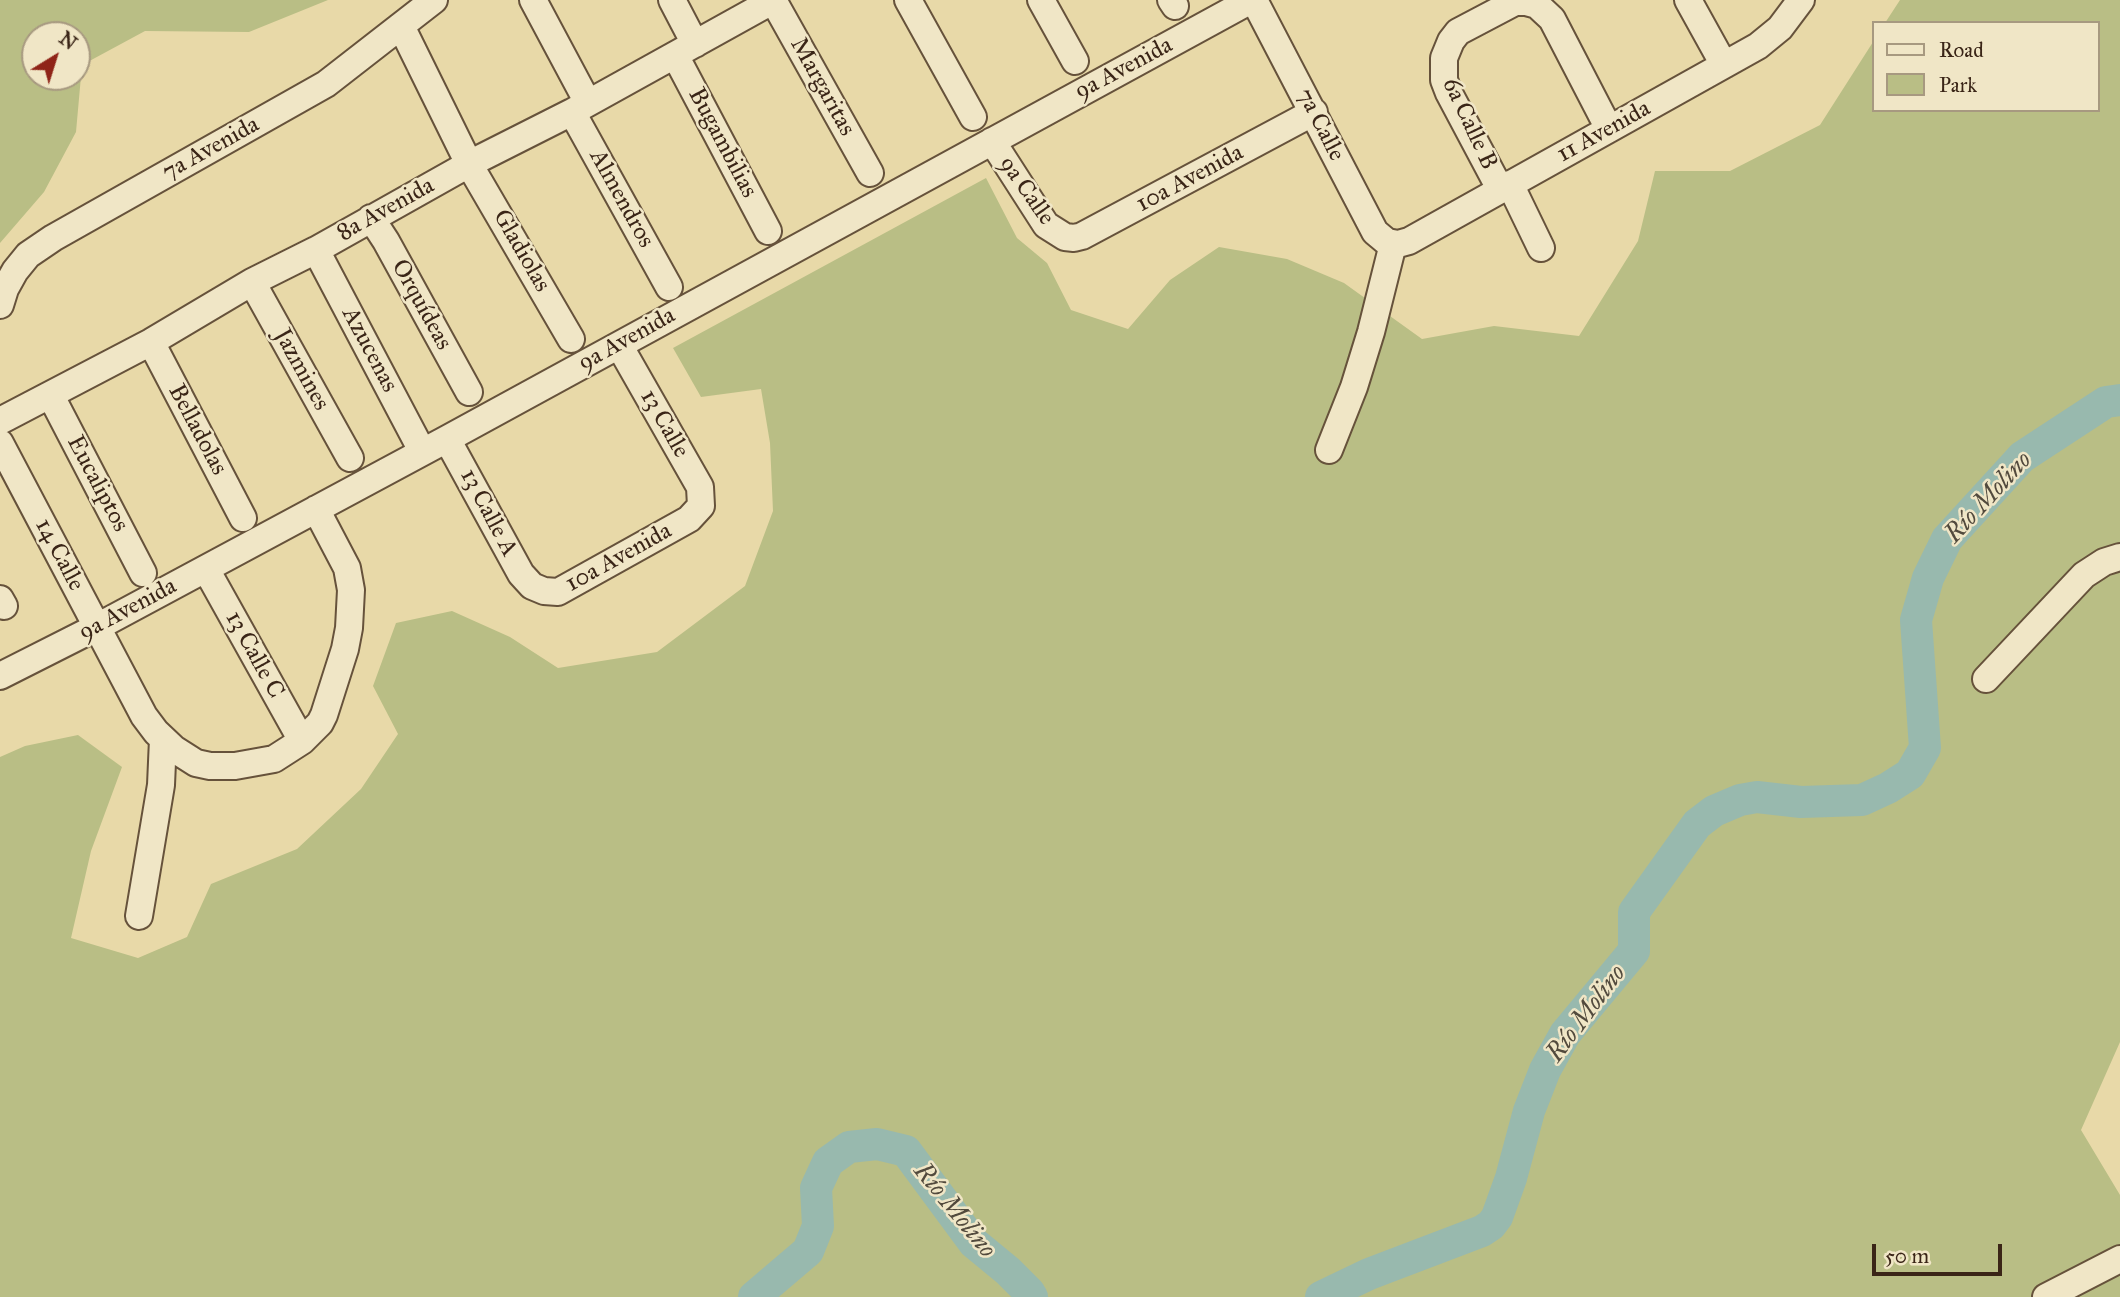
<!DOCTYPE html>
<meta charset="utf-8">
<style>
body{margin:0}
#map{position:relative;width:2120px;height:1297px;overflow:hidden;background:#e8d9a8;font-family:"IM FELL Great Primer",serif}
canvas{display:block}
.legend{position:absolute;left:1872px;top:21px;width:228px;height:91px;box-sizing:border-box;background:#f0e6c6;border:2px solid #a79980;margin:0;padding:9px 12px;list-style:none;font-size:21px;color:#3a2517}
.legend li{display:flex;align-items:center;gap:14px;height:35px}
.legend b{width:35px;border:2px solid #a79980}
.north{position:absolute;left:21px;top:21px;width:70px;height:70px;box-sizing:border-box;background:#f0e6c6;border:2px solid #a79980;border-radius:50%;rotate:38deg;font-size:19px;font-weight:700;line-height:28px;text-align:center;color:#3a2517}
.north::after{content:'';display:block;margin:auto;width:24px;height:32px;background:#8f2418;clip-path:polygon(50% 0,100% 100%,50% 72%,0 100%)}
.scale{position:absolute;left:1872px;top:1244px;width:130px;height:32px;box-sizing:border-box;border:4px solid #3a2517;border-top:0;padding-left:9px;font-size:21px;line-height:24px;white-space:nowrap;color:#3a2517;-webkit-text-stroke:5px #f0e6c6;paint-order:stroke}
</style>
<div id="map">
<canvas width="2120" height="1297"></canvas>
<ul class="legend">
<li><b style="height:9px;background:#f0e6c6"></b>Road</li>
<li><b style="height:19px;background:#b9be85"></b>Park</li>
</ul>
<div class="north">N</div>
<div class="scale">50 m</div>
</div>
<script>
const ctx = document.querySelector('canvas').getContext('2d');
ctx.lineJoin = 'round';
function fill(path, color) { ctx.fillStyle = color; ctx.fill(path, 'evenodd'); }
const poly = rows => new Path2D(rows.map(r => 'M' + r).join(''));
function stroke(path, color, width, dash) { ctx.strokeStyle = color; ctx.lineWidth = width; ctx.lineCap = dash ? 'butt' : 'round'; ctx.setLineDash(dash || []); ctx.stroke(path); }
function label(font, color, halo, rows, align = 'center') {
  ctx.font = font + ' "IM FELL Great Primer",serif'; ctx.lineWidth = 5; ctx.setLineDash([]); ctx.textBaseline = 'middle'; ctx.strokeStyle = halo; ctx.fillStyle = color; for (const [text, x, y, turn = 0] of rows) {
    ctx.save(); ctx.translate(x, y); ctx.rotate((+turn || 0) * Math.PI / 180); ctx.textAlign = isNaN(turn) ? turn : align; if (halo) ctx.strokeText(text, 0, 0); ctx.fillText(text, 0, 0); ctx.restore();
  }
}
fill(poly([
 [0,0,328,0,249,32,145,31,82,65,76,132,44,192,0,243],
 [35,35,77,35,77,77,35,77],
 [1900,0,2120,0,2120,1042,2081,1130,2120,1195,2120,1297,0,1297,0,757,25,746,78,735,122,767,91,851,71,938,138,958,187,937,211,884,297,849,361,789,398,734,373,686,396,623,452,611,510,637,558,668,657,652,745,586,773,511,770,443,761,389,701,397,673,348,986,178,1017,238,1047,263,1071,310,1128,329,1170,280,1219,247,1287,259,1344,283,1422,339,1494,326,1579,336,1638,241,1655,171,1730,171,1820,125,1873,42,1873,110,2097,110,2097,23,1885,23]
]), '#b9be85');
stroke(poly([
 [754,1297,808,1251,818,1226,816,1188,828,1162,849,1147,877,1144,906,1151,974,1243,1008,1271,1029,1292,1032,1297],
 [1321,1297,1369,1274,1482,1231,1491,1225,1497,1217,1511,1178,1529,1111,1545,1070,1565,1034,1634,951,1634,912,1697,824,1714,811,1740,800,1757,797,1801,802,1862,800,1888,788,1910,774,1925,748,1916,620,1928,578,1947,539,2022,457,2106,402,2120,400]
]), '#98b9ae', 32);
const minor = poly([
 [533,0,588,103],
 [672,0,695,44],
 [773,0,870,173],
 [908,0,973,117],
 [1041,0,1075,61],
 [1171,0,1175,6],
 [1254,0,1375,232,1387,242,1398,244,1409,241,1758,46,1780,28,1801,0],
 [1688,0,1724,65],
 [401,26,469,164,571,339],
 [675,55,768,231],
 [572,112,669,287],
 [992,141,1046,225,1065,237,1074,238,1082,236,1314,112],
 [1510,184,1541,248],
 [1500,189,1449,93,1444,80,1444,58,1451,41,1458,32,1515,2,1526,2,1537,5,1552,19,1609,129],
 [371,218,386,241,469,392],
 [316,250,422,451],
 [252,282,350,458],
 [0,305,5,289,15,271,28,255,53,238,326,84,434,0],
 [151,342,243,518],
 [51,396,143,573],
 [0,421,151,342,252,282,316,250,469,164,572,112,774,0],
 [447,439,521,574,532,586,544,591,558,592,689,519,701,506,700,487,619,345],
 [0,443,144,716,156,732,174,749,196,763,210,766,235,766,274,759,302,741,320,723,324,715,345,649,349,628,351,590,347,568,316,509],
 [1329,450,1354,387,1371,332,1393,244],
 [206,569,302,741],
 [0,599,4,606],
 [0,676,97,627,447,439,1251,0],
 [1986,679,2084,575,2104,562,2120,557],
 [139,916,161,785,163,739],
 [2046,1297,2120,1259]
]);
stroke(minor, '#66523b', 30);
stroke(minor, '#f0e6c6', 26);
label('24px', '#3a2517', '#f0e6c6', [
 ["9a Avenida",1124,69,-28],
 ["Margaritas",822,87,61],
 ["6a Calle B",1469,124,65],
 ["7a Calle",1320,125,63],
 ["11 Avenida",1604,132,-29],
 ["Bugambilias",722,143,62],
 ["7a Avenida",211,149,-29],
 ["10a Avenida",1190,179,-28],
 ["9a Calle",1026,191,55],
 ["Almendros",621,199,61],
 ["8a Avenida",386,210,-29],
 ["Gladiolas",521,251,60],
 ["Orquídeas",421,305,61],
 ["9a Avenida",627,340,-29],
 ["Azucenas",369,350,62],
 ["Jazmines",301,370,61],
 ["13 Calle",664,424,60],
 ["Belladolas",197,430,62],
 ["Eucaliptos",97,484,62],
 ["13 Calle A",488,513,62],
 ["14 Calle",59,555,62],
 ["10a Avenida",619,558,-29],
 ["9a Avenida",128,610,-28],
 ["13 Calle C",254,655,61]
]);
label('italic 26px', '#524a3d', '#f0e6c6', [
 ["Río Molino",1989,498,-47],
 ["Río Molino",1587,1014,-53],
 ["Río Molino",954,1211,51]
]);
</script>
